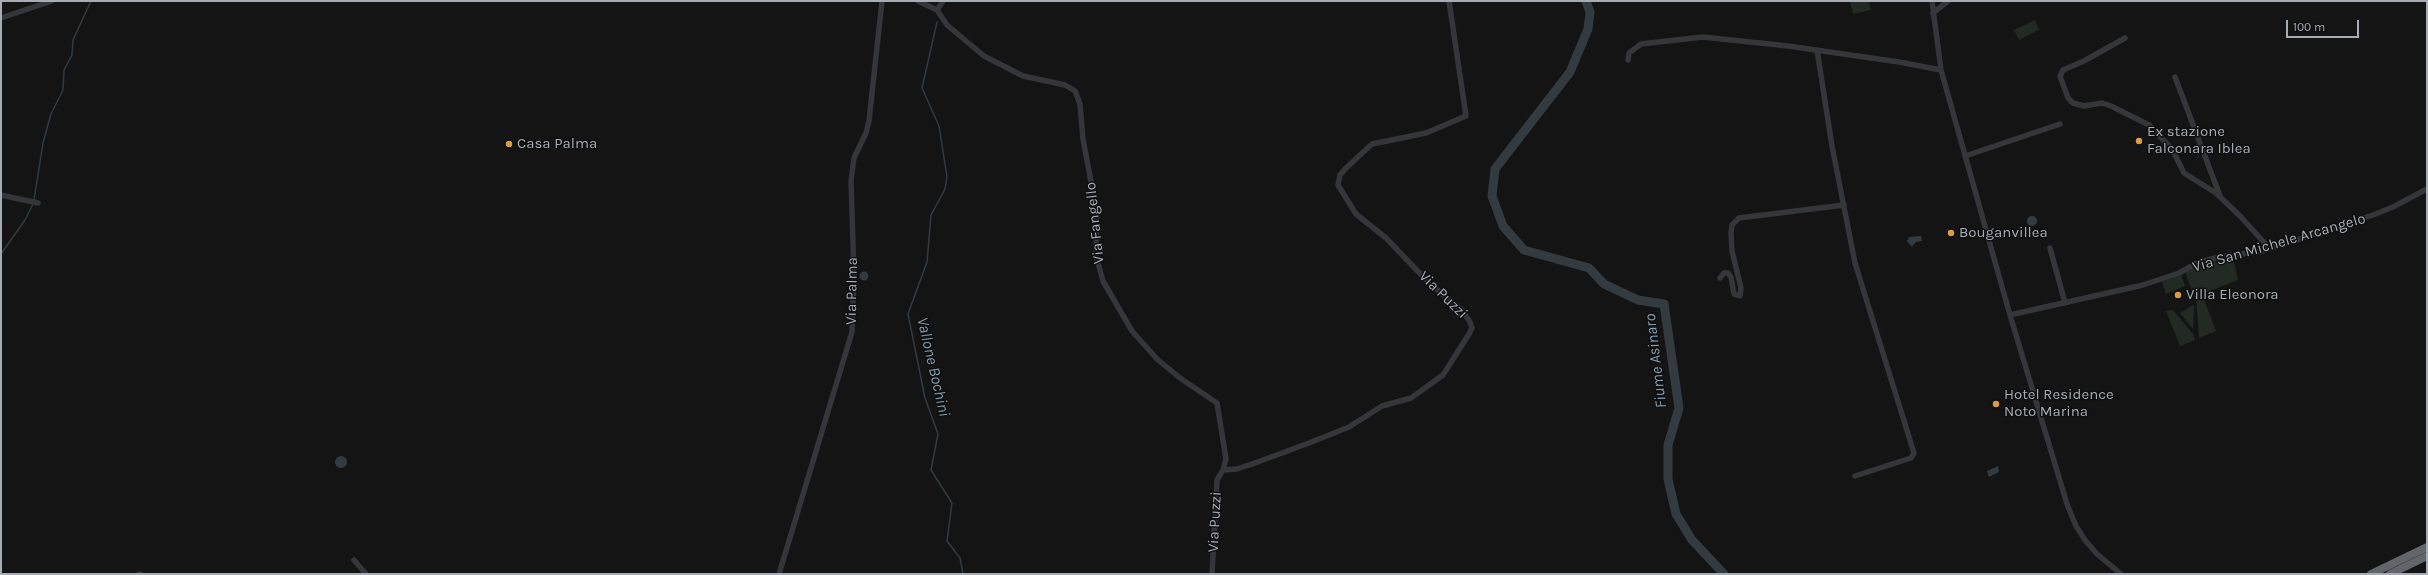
<!DOCTYPE html>
<style>
body{margin:0}
#map{position:relative;width:2428px;height:575px;overflow:hidden;background:#141415;font-family:Karla,sans-serif}
canvas{display:block}
.frame{position:absolute;inset:0;border:2px solid #a7acb4;pointer-events:none}
.scale{position:absolute;left:2286px;top:20px;width:73px;height:18px;box-sizing:border-box;border:2px solid #a7acb4;border-top:0;padding-left:5px;font-size:12px;line-height:14px;white-space:nowrap;color:#a7acb4;-webkit-text-stroke:3px #0f0f10;paint-order:stroke}
</style>
<div id="map">
<canvas width="2428" height="575"></canvas>
<div class="frame"></div>
<div class="scale">100 m</div>
</div>
<script>
const ctx = document.querySelector('canvas').getContext('2d');
ctx.lineJoin = 'round';
function fill(path, color) { ctx.fillStyle = color; ctx.fill(path, 'evenodd'); }
const poly = rows => new Path2D(rows.map(r => 'M' + r).join(''));
function stroke(path, color, width, dash) { ctx.strokeStyle = color; ctx.lineWidth = width; ctx.lineCap = dash ? 'butt' : 'round'; ctx.setLineDash(dash || []); ctx.stroke(path); }
function label(font, color, halo, rows, align = 'center') {
  ctx.font = font + ' Karla,sans-serif'; ctx.lineWidth = 3; ctx.setLineDash([]); ctx.textBaseline = 'middle'; ctx.strokeStyle = halo; ctx.fillStyle = color; for (const [text, x, y, turn = 0] of rows) {
    ctx.save(); ctx.translate(x, y); ctx.rotate((+turn || 0) * Math.PI / 180); ctx.textAlign = isNaN(turn) ? turn : align; if (halo) ctx.strokeText(text, 0, 0); ctx.fillText(text, 0, 0); ctx.restore();
  }
}
fill(poly([
 [1850,1,1869,1,1871,10,1853,14],
 [2035,20,2039,30,2019,40,2014,30],
 [2233,257,2238,280,2202,294,2216,331,2199,338,2196,297,2194,297,2185,272,2200,264],
 [2181,274,2185,286,2166,294,2162,282],
 [2193,305,2194,305,2193,329,2180,313],
 [2173,310,2193,334,2195,340,2180,346,2166,311]
]), '#232923');
fill(poly([
 '2027 221a5 5 0 1 1 10 0a5 5 0 1 1-10 0Z',
 [1921,236,1922,241,1916,242,1912,247,1907,241,1909,237],
 '859.5 276a4.5 4.5 0 1 1 9 0a4.5 4.5 0 1 1-9 0Z',
 '335 462a6 6 0 1 1 12 0a6 6 0 1 1-12 0Z',
 [1998,466,1999,472,1989,477,1987,471]
]), '#333b40');
stroke(poly([
 [937,22,922,88,939,126,947,177,945,189,931,215,927,262,908,314,925,398,938,434,931,470,952,503,947,541,960,558,963,574],
 [34,200,43,143,51,114,63,90,64,70,72,55,73,40,91,1],
 [1,254,25,220,33,204]
]), '#333b40', 1.5);
stroke(poly([
 [1586,1,1590,12,1588,29,1570,72,1495,169,1492,196,1503,226,1524,250,1589,268,1604,284,1638,300,1664,304,1679,408,1668,445,1668,479,1676,514,1692,540,1724,574]
]), '#333b40', 9);
stroke(poly([
 [918,1,937,10,947,25,984,56,1023,76,1065,85,1075,91,1080,104,1083,139,1097,214,1096,256,1103,281,1132,331,1157,359,1180,378,1217,403,1226,459,1223,470],
 [1932,1,1941,70,2010,315,2067,504,2076,526,2085,540,2097,554,2121,574],
 [937,10,943,1],
 [1933,13,1948,1],
 [1,18,52,1],
 [2125,38,2084,61,2063,70,2060,76,2068,98,2073,103,2084,106,2102,103,2111,106,2149,125,2172,149,2184,173,2216,193,2241,217,2269,248],
 [1817,50,1832,146,1855,263,1914,453,1911,458,1855,476],
 [1628,60,1629,53,1641,44,1703,37,1788,46,1899,62,1941,70],
 [2175,77,2220,196],
 [1965,156,2060,124],
 [1,195,38,203],
 [2050,248,2065,303],
 [1720,278,1724,273,1728,273,1731,277,1734,294,1740,296,1741,288,1732,251,1731,233,1732,225,1739,218,1844,205],
 [2010,315,2143,285,2179,273,2197,263,2219,257,2263,251,2373,215,2393,207,2427,189],
 [354,560,366,574],
 [139,574,140,574],
 [779,574,852,332,854,275,851,181,854,158,866,133,869,121,882,1],
 [1212,574,1217,480,1223,470,1237,469,1255,463,1309,443,1349,427,1382,406,1411,398,1443,375,1469,334,1472,328,1470,322,1462,310,1430,284,1386,238,1356,214,1338,185,1340,175,1345,169,1372,144,1426,133,1466,116,1449,1]
]), '#35363a', 5.5);
stroke(poly([
 [2371,574,2427,547],
 [2390,574,2427,556]
]), '#62656a', 8);
for (const [x, y, r, color] of [
 [2139,141,4,"#da9d47"],
 [509,144,4,"#da9d47"],
 [1951,233,4,"#da9d47"],
 [2178,295,4,"#da9d47"],
 [1996,404,4,"#da9d47"]
]) { const dot = new Path2D(); dot.arc(x, y, r, 0, 2 * Math.PI); ctx.fillStyle = color; ctx.fill(dot); stroke(dot, '#0f0f10', 1.5); }
label('15px', '#a7acb4', '#0f0f10', [
 ["Ex stazione",2147,132],
 ["Falconara Iblea",2147,149],
 ["Casa Palma",517,144],
 ["Bouganvillea",1959,233],
 ["Villa Eleonora",2186,295],
 ["Hotel Residence",2004,395],
 ["Noto Marina",2004,412]
], 'left');
label('15px', '#a7acb4', '#0f0f10', [
 ["Via Fangello",1095,223,-96],
 ["Via San Michele Arcangelo",2279,243,-16],
 ["Via Palma",852,291,-89],
 ["Via Puzzi",1443,295,44],
 ["Via Puzzi",1215,522,-87]
]);
label('italic 16px', '#829bab', '#0f0f10', [
 ["Fiume Asinaro",1656,361,-97],
 ["Vallone Bochini",933,367,77]
]);
</script>
